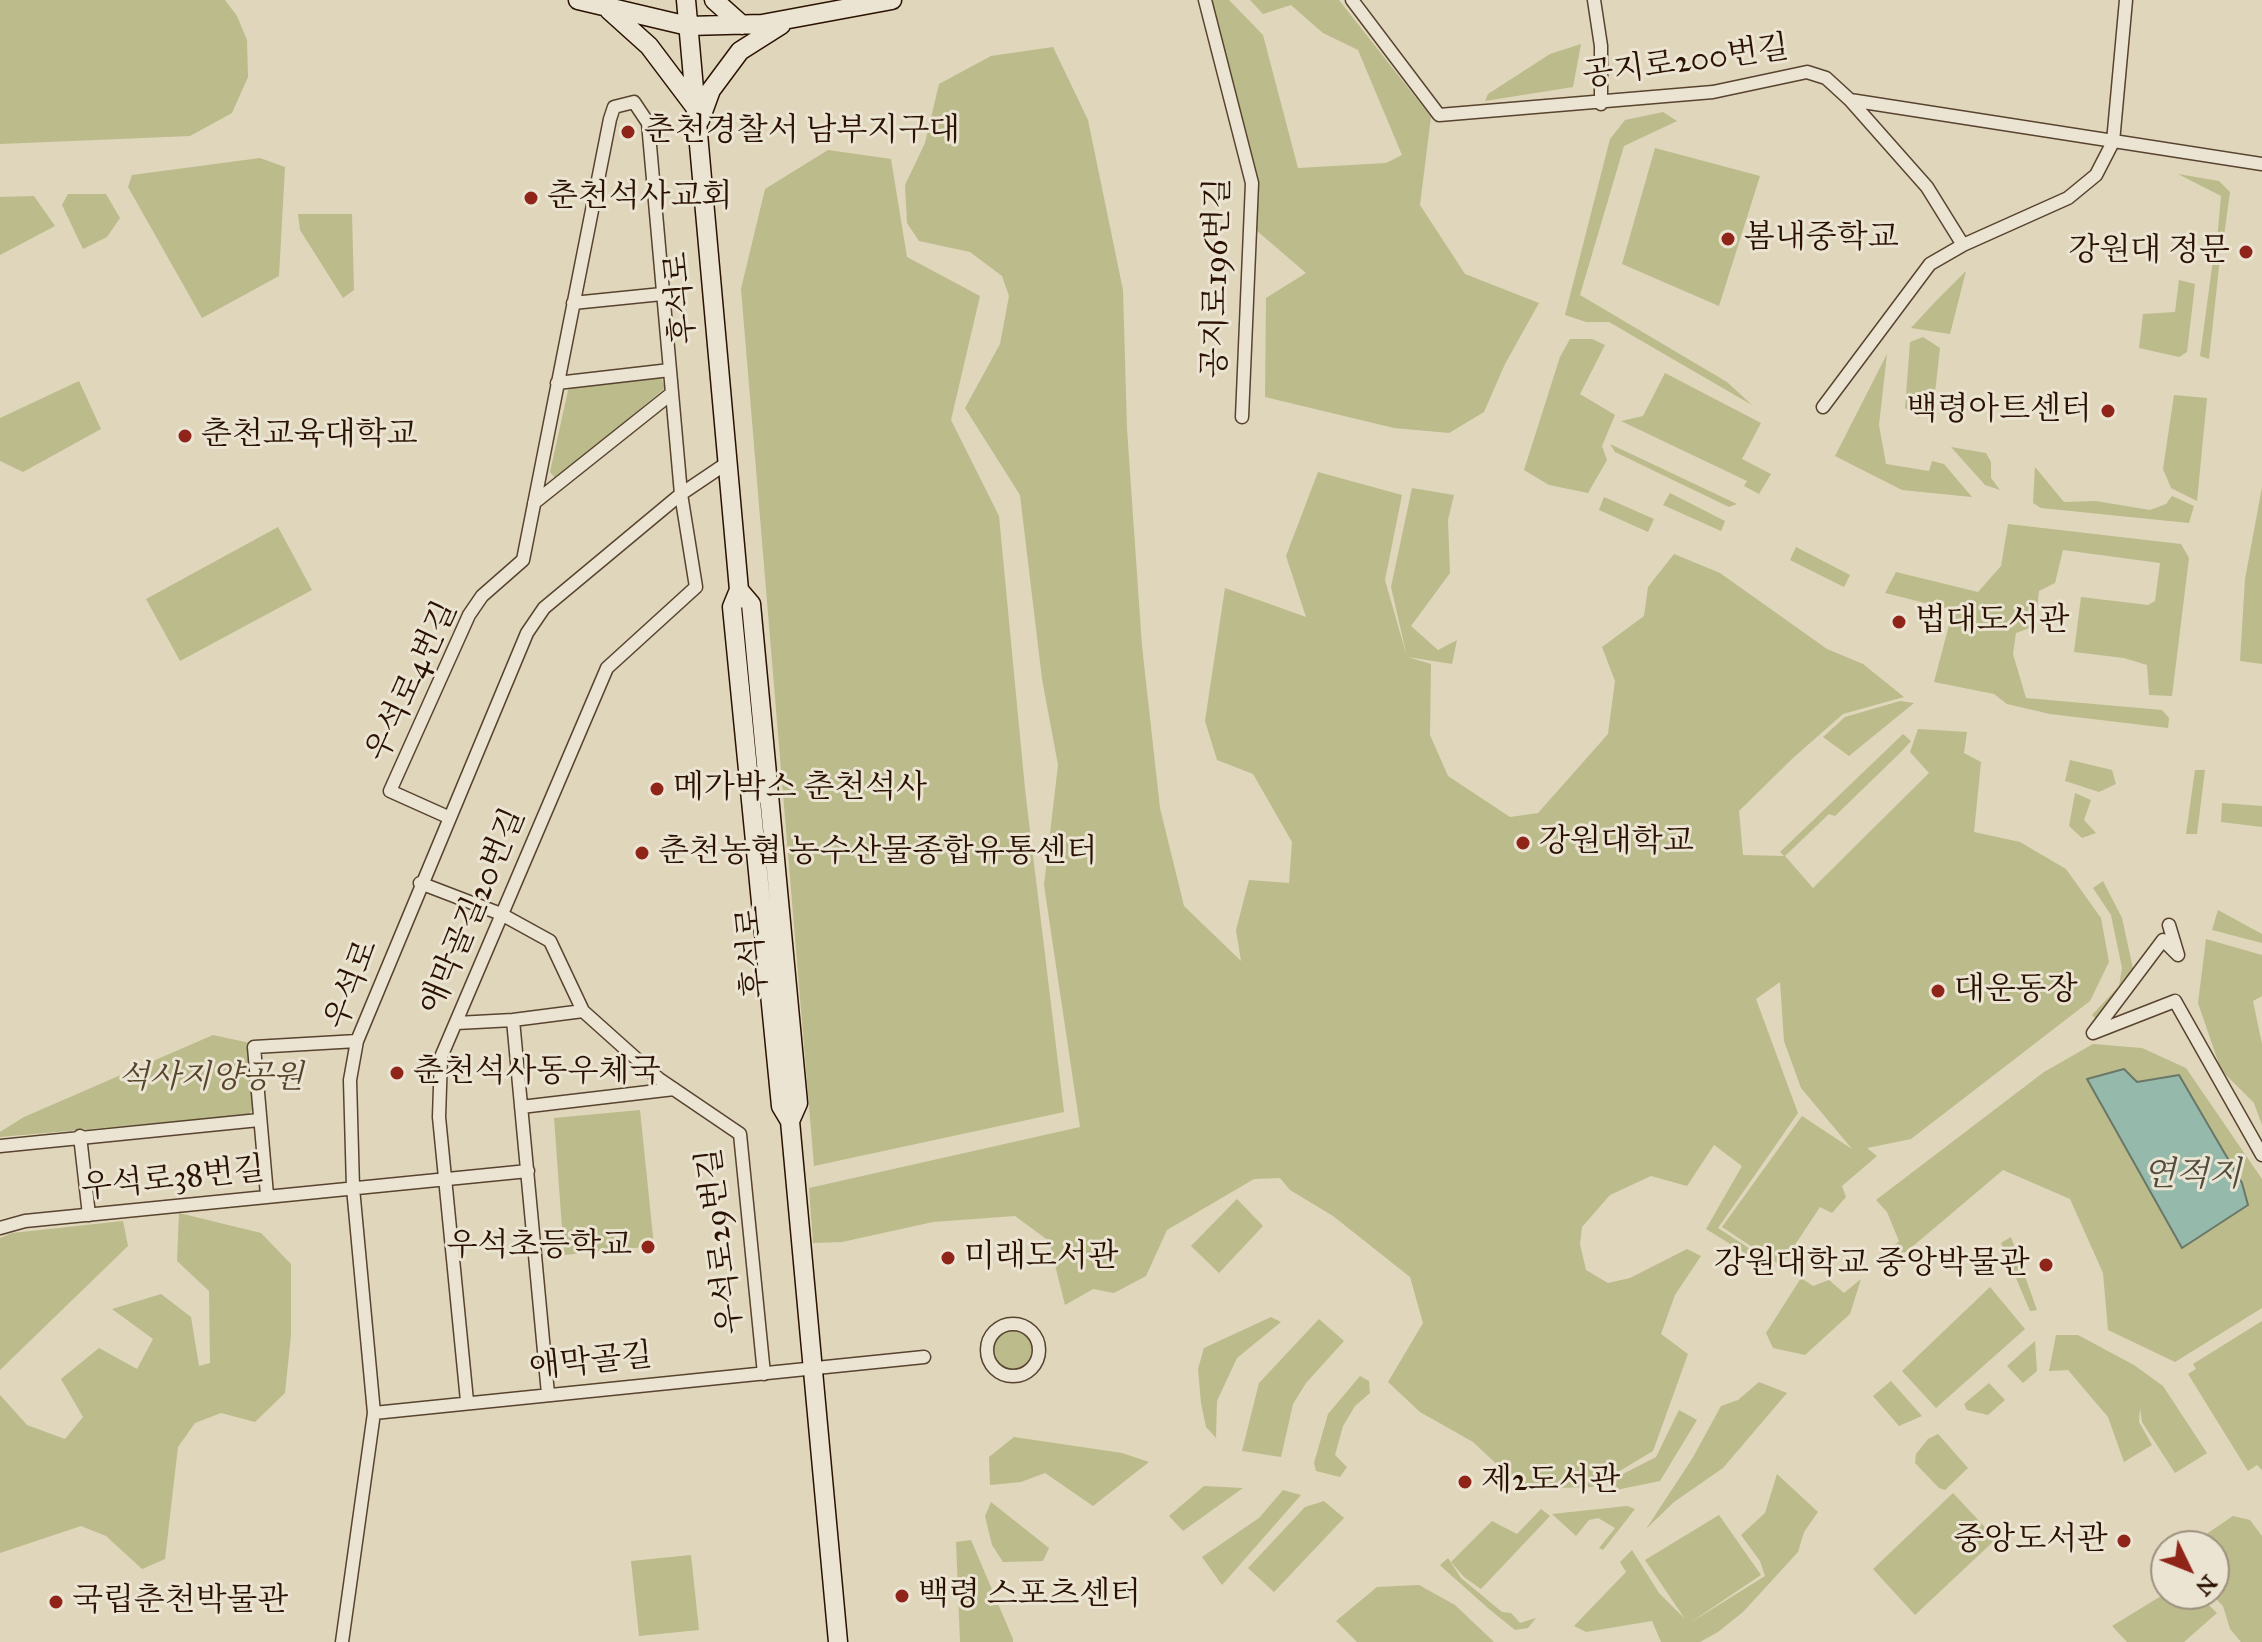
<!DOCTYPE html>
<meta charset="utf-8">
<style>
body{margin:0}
#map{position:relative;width:2262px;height:1642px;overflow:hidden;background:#e0d6bb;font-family:"IM FELL Great Primer",serif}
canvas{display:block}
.north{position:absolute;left:2150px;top:1530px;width:80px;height:80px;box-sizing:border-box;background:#ebe4d3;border:2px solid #9e907f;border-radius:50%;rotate:133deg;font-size:22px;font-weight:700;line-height:32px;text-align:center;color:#2b1200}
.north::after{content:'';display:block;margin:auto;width:28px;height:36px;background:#8f2418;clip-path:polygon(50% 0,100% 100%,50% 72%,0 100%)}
</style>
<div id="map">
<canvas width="2262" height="1642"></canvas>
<div class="north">N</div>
</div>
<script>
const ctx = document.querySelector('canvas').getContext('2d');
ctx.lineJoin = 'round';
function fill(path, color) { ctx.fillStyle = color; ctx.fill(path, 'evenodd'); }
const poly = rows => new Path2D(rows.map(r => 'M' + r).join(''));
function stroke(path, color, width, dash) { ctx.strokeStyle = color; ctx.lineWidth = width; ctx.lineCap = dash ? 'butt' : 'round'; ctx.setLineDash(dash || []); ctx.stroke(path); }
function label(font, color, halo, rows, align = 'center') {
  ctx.font = font + ' "IM FELL Great Primer","Noto Serif KR",serif'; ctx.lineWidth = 6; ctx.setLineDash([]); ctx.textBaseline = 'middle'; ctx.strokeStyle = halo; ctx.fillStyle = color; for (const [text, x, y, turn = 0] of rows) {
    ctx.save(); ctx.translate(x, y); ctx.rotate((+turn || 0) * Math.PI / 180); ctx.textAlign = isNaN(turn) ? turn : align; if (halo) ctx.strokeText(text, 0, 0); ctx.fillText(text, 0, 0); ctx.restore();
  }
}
fill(poly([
 [0,0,225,0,237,16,247,40,248,77,232,113,190,136,0,144],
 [1200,0,1229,0,1263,35,1298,168,1386,163,1402,155,1358,50,1323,33,1291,5,1263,14,1250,0,1339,0,1431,117,1420,205,1465,274,1539,303,1505,364,1484,412,1449,433,1394,428,1265,397,1266,298,1306,273,1249,224,1246,185],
 [1581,44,1573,87,1485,101,1488,94,1550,54],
 [1053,47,1088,120,1123,290,1127,429,1142,646,1160,808,1184,906,1241,961,1236,930,1249,880,1289,883,1292,842,1253,774,1217,760,1205,721,1225,588,1306,617,1286,556,1318,472,1402,495,1385,580,1407,657,1391,587,1412,488,1454,495,1448,520,1450,573,1411,626,1438,650,1457,640,1452,664,1408,657,1431,664,1430,735,1448,776,1510,817,1538,813,1608,734,1615,681,1602,647,1644,616,1648,587,1674,554,1720,573,1827,649,1863,664,1904,697,1843,714,1793,758,1739,811,1743,855,1784,856,1780,852,1903,734,1911,741,1902,751,1835,816,1829,814,1785,856,1813,888,1929,773,1910,752,1918,729,1967,732,1964,753,1981,762,1974,832,2020,842,2066,869,2101,918,2109,962,2090,1001,1911,1139,1867,1148,1877,1156,1842,1186,1846,1197,1832,1213,1820,1207,1781,1266,1722,1227,1802,1116,1852,1149,1801,1088,1784,1041,1780,982,1756,999,1798,1113,1718,1228,1776,1266,1761,1263,1706,1229,1742,1166,1714,1145,1687,1186,1651,1176,1610,1195,1582,1227,1580,1244,1586,1270,1608,1283,1630,1278,1687,1249,1701,1256,1675,1295,1661,1334,1688,1354,1653,1451,1593,1487,1523,1489,1473,1442,1420,1412,1388,1382,1423,1323,1410,1277,1333,1216,1290,1190,1280,1178,1254,1179,1167,1230,1146,1276,1114,1293,1093,1289,1065,1305,1049,1241,1015,1216,933,1222,842,1242,813,1243,809,1188,1080,1127,1044,885,1058,765,1042,679,1020,495,965,408,1000,344,1009,296,1002,276,970,252,919,241,907,223,905,185,925,143,939,84,991,56],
 [1663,112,1677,121,1624,146,1580,295,1727,382,1752,405,1609,322,1586,322,1565,315,1610,139,1625,120],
 [1655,148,1760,176,1719,306,1622,264],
 [828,150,891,159,907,257,980,296,951,420,999,516,1025,789,1064,1112,814,1166,741,289,765,189],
 [260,158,285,167,279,276,202,318,128,187,132,175],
 [2178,174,2219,181,2230,192,2222,251,2216,252,2221,196],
 [68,194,106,194,120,218,107,237,83,249,62,205],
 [34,196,55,226,0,255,0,197],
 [298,214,352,214,354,290,343,298,300,230],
 [2220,258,2209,359,2200,356,2213,260],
 [1966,271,1950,334,1911,328,1934,303],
 [2179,280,2195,284,2187,352,2179,357,2139,348,2143,314,2175,312],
 [1923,337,1940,348,1933,411,1918,418,1905,408,1910,342],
 [1570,339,1592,339,1605,345,1580,394,1615,415,1602,446,1607,460,1588,493,1549,485,1524,470,1560,357],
 [1887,354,1879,425,1886,464,1929,471,1932,461,1944,464,1972,497,1902,490,1835,456],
 [1665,373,1761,423,1742,459,1771,474,1759,494,1744,486,1747,481,1621,421,1643,416],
 [660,375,665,388,556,479,550,472,569,386],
 [79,381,101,429,23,472,0,461,0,418],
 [2174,395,2207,398,2197,501,2171,488,2163,469],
 [1610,444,1737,504,1729,507,1615,452],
 [1951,447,1986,453,1991,462,1991,478,2000,490,1985,485],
 [2035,467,2064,502,2096,501,2150,510,2166,504,2172,496,2194,506,2189,523,2041,508,2033,503],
 [2262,487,2262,664,2240,661,2245,579],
 [1670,493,1725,521,1721,531,1663,505],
 [1604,497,1654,519,1648,532,1599,510],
 [2008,524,2181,544,2189,558,2172,696,2149,695,2147,665,2124,658,2074,652,2081,597,2148,605,2155,601,2160,563,2063,550,2055,583,2039,591,2035,626,2016,633,2013,654,2026,698,2162,710,2169,718,2168,728,2050,714,2007,704,1994,694,1934,682,1953,610,1885,593,1896,572,1978,592,2001,566],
 [278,527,312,590,180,661,146,599],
 [1796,547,1850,575,1844,587,1790,560],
 [1900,701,1914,703,1849,756,1823,737,1845,717],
 [2070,760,2112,770,2116,784,2099,792,2065,781],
 [2195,770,2205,770,2197,834,2186,834],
 [2075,793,2091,800,2084,820,2096,833,2082,838,2069,826],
 [2222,803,2262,806,2262,827,2221,822],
 [2103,881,2122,918,2134,973,2099,1022,2092,1015,2119,986,2122,968,2111,915,2093,888],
 [2218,910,2262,934,2262,943,2212,930],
 [2206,939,2262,955,2262,996,2253,1001,2262,1044,2262,1125,2254,1103,2221,1070,2198,1003],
 [213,1035,250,1043,254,1108,248,1115,0,1137,0,1132,24,1117],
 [2093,1044,2142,1048,2186,1068,2262,1179,2262,1308,2175,1362,2108,1330,2103,1273,2070,1199,2003,1170,1906,1252,1883,1256,1899,1241,1887,1212,1876,1200,2044,1072],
 [640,1110,654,1246,564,1255,554,1118],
 [1237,1199,1263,1226,1219,1273,1191,1246],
 [179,1213,261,1233,291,1264,291,1335,285,1393,255,1422,221,1413,195,1423,178,1447,165,1559,142,1569,106,1536,81,1526,0,1553,0,1395,27,1425,65,1439,83,1417,61,1379,99,1348,137,1369,153,1339,112,1309,161,1294,191,1317,199,1366,210,1363,209,1291,177,1261],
 [123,1221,128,1246,0,1370,0,1238,12,1233],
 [2011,1237,2037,1310,2030,1311,2001,1243],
 [1801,1278,1813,1286,1829,1280,1844,1293,1861,1279,1850,1314,1805,1355,1773,1348,1766,1333],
 [1990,1287,2025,1329,1936,1408,1902,1371],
 [1271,1317,1281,1322,1237,1358,1217,1401,1216,1438,1206,1427,1201,1403,1198,1369,1204,1348],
 [1319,1319,1344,1341,1306,1383,1293,1404,1281,1457,1242,1451,1259,1383],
 [2262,1321,2262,1470,2257,1465,2248,1471,2188,1374,2196,1369,2193,1364],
 '989 1351a22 22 0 1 1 44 0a22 22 0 1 1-44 0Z',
 [2056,1335,2078,1335,2134,1365,2163,1386,2207,1453,2175,1473,2142,1422,2140,1408,2139,1422,2152,1445,2124,1462,2108,1417,2068,1370,2049,1371],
 [2035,1341,2037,1371,2023,1383,2007,1366],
 [1360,1376,1369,1381,1370,1393,1355,1406,1343,1426,1335,1455,1347,1467,1340,1477,1316,1471,1314,1463,1328,1414],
 [1891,1381,1922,1416,1899,1426,1873,1396],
 [1759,1382,1787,1393,1723,1468,1674,1502,1646,1529,1692,1459,1721,1406,1738,1400],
 [1989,1383,2005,1400,1988,1415,1967,1410,1964,1404],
 [1679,1410,1697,1420,1660,1481,1616,1490,1613,1479,1656,1457],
 [1938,1434,1968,1468,1945,1490,1939,1488,1915,1463,1916,1454,1928,1439],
 [1014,1437,1122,1453,1149,1462,1093,1506,1045,1473,1021,1482,990,1485,989,1457],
 [1777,1474,1818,1512,1804,1532,1798,1552,1743,1612,1718,1632,1700,1642,1661,1642,1652,1621,1586,1632,1574,1626,1626,1572,1620,1562,1632,1550,1659,1593,1685,1619,1645,1560,1719,1515,1761,1575,1688,1624,1765,1576,1760,1561,1741,1535,1765,1513],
 [1204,1486,1243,1488,1183,1531,1169,1516],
 [1283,1490,1301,1495,1222,1585,1202,1557,1259,1518],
 [1953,1493,1996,1539,1915,1615,1873,1569],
 [1324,1501,1344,1518,1274,1592,1248,1568,1305,1507],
 [991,1502,1049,1548,1043,1561,1003,1562,992,1545,985,1516],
 [1627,1506,1635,1509,1603,1550,1599,1548,1615,1528,1598,1518,1589,1520,1576,1536,1552,1514],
 [1541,1509,1550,1516,1481,1589,1464,1577,1451,1562,1492,1521,1517,1534],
 [2233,1516,2250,1520,2262,1536,2262,1642,2241,1642,2230,1629,2223,1606,2211,1594,2214,1546,2201,1546,2205,1535],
 [971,1540,1013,1639,1013,1642,960,1642,956,1542],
 [691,1555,699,1630,639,1636,631,1561],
 [1448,1558,1461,1578,1502,1612,1511,1613,1520,1623,1536,1618,1528,1628,1515,1630,1489,1609,1443,1568,1440,1565],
 [1419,1585,1455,1605,1494,1642,1357,1642,1336,1621,1377,1587],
 [2166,1593,2198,1594,2217,1613,2184,1642,2127,1642,2112,1626]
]), '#bbbb8b');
const water = poly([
 [2124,1069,2137,1082,2179,1075,2242,1183,2248,1205,2182,1248,2087,1079,2124,1069]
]);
fill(water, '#95baab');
stroke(water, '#6b7767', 2);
const street = poly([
 [1205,0,1252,183,1242,417],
 [1352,0,1439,115,1713,92,1807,72,1826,78,1850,100,2262,164],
 [1594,0,1601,46,1601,104],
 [1850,100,1927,187,1963,245,2068,198,2096,175,2113,142,2126,0],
 [573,303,662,294],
 [557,383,670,370],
 [1823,407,1930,264,1963,245],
 [534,503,672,393],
 [448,817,390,791,469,615,482,596,523,560,610,119,614,107,634,102,648,123,681,494,696,587,607,668,441,1057,439,1117,467,1401],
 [420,883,501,914,550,941,583,1011,659,1079,740,1134,764,1374],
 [2169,925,2178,955,2163,940,2093,1033,2175,1001,2262,1155],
 [513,1020,548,1394],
 [457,1023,513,1020,583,1011],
 [521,1107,674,1089],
 [80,1136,89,1215],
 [0,1146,259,1120],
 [267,1195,254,1047,357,1041],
 [0,1228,25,1221,528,1171],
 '987 1350a26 26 0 1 1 52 0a26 26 0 1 1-52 0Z',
 [374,1413,924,1357],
 [342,1642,374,1413,353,1188,350,1080,357,1041,527,633,544,608,681,494,727,463]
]);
const secondary = poly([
 [578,0,688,26,762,24,892,0],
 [686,0,739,590,732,607,781,1106,790,1121,838,1642],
 [714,0,742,25],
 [609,10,649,46,695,107],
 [700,120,711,90,740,51,781,25],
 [739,590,751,604,798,1103,790,1121]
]);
stroke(street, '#58432f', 15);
stroke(secondary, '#2b1200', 21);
stroke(street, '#ebe4d3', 12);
stroke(secondary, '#ebe4d3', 18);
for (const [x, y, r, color] of [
 [628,132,8,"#8f2418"],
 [531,198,8,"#8f2418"],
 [1728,239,8,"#8f2418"],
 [2246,252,8,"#8f2418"],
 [2108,411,8,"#8f2418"],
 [185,436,8,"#8f2418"],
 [1899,622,8,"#8f2418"],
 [657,789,8,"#8f2418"],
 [1523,843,8,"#8f2418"],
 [642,853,8,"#8f2418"],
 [1938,991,8,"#8f2418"],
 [397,1073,8,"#8f2418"],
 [648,1247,8,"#8f2418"],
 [948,1258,8,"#8f2418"],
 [2046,1265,8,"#8f2418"],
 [1465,1482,8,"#8f2418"],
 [2124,1541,8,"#8f2418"],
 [902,1596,8,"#8f2418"],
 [56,1602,8,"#8f2418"]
]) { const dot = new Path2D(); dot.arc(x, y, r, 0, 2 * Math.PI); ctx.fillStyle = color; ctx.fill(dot); stroke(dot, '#ebe4d3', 3); }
label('32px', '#2b1200', '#ebe4d3', [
 ["공지로200번길",1686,63,-8],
 ["공지로196번길",1218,278,-89],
 ["후석로",682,298,-95],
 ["우석로4번길",413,682,-65],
 ["애막골길20번길",474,912,-67],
 ["후석로",754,952,-95],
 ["우석로",353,985,-69],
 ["우석로38번길",173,1180,-6],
 ["우석로29번길",722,1241,-97],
 ["애막골길",591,1363,-6]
]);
label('32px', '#2b1200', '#ebe4d3', [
 ["춘천경찰서 남부지구대",644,132],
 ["춘천석사교회",547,198],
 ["봄내중학교",1744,239],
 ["강원대 정문",2230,252,"right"],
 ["백령아트센터",2092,411,"right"],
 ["춘천교육대학교",201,436],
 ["법대도서관",1915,622],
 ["메가박스 춘천석사",673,789],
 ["강원대학교",1539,843],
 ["춘천농협 농수산물종합유통센터",658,853],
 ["대운동장",1954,991],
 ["춘천석사동우체국",413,1073],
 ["우석초등학교",632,1247,"right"],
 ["미래도서관",964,1258],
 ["강원대학교 중앙박물관",2030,1265,"right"],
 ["제2도서관",1481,1482],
 ["중앙도서관",2108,1541,"right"],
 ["백령 스포츠센터",918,1596],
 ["국립춘천박물관",72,1602]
], 'left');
label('italic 32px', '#56452a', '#ebe4d3', [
 ["석사지양공원",211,1079]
]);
label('italic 34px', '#504d3c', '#ebe4d3', [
 ["연적지",2192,1177]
]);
</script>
